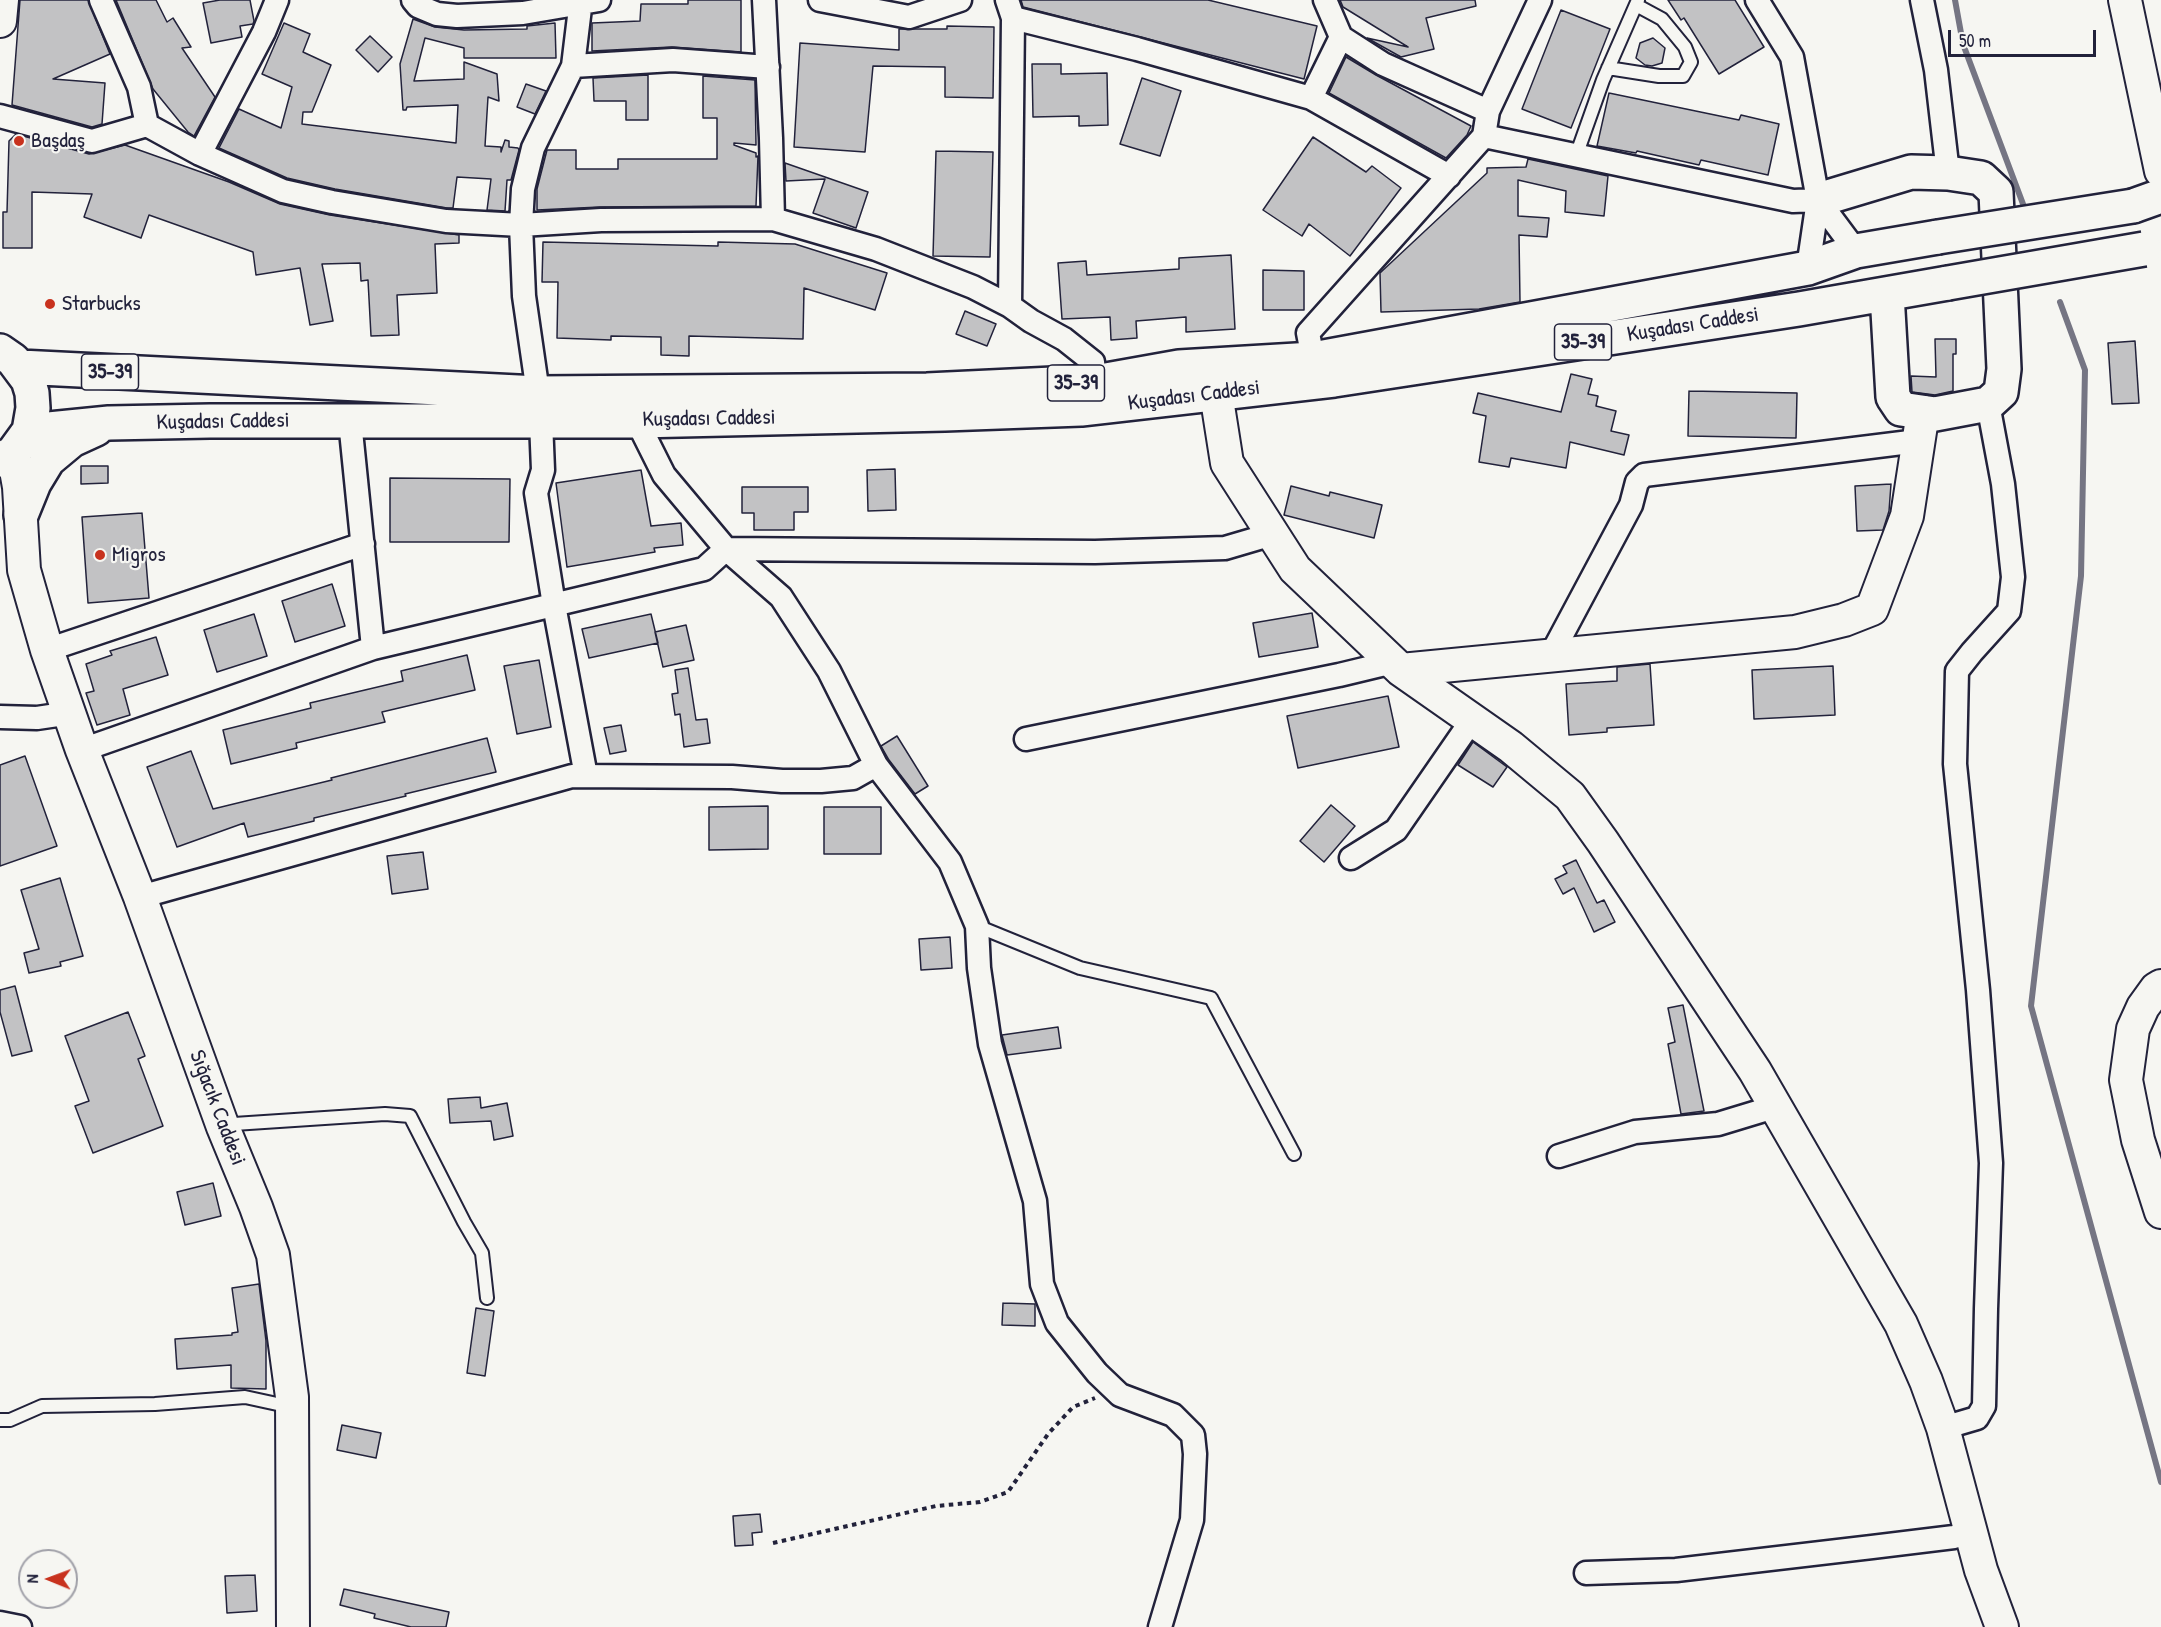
<!DOCTYPE html>
<meta charset="utf-8">
<style>
body{margin:0}
#map{position:relative;width:2161px;height:1627px;overflow:hidden;background:#f6f6f2;font-family:"Patrick Hand",sans-serif}
canvas{display:block}
.north{position:absolute;left:18px;top:1549px;width:60px;height:60px;box-sizing:border-box;background:#f6f6f2;border:2px solid #a1a1a9;border-radius:50%;rotate:271deg;font-size:16px;font-weight:700;line-height:24px;text-align:center;color:#22223b}
.north::after{content:'';display:block;margin:auto;width:21px;height:27px;background:#c8321e;clip-path:polygon(50% 0,100% 100%,50% 72%,0 100%)}
.scale{position:absolute;left:1948px;top:30px;width:148px;height:27px;box-sizing:border-box;border:3px solid #22223b;border-top:0;padding-left:8px;font-size:18px;line-height:21px;white-space:nowrap;color:#22223b;-webkit-text-stroke:4px #f6f6f2;paint-order:stroke}
</style>
<div id="map">
<canvas width="2161" height="1627"></canvas>
<div class="north">N</div>
<div class="scale">50 m</div>
</div>
<script>
const ctx = document.querySelector('canvas').getContext('2d');
ctx.lineJoin = 'round';
const poly = rows => new Path2D(rows.map(r => 'M' + r).join(''));
function stroke(path, color, width, dash) { ctx.strokeStyle = color; ctx.lineWidth = width; ctx.lineCap = dash ? 'butt' : 'round'; ctx.setLineDash(dash || []); ctx.stroke(path); }
function fill(path, color) { ctx.fillStyle = color; ctx.fill(path, 'evenodd'); }
function label(font, color, halo, rows, align = 'center') {
  ctx.font = font + ' "Patrick Hand",sans-serif'; ctx.lineWidth = 4.5; ctx.setLineDash([]); ctx.textBaseline = 'middle'; ctx.strokeStyle = halo; ctx.fillStyle = color; for (const [text, x, y, turn = 0] of rows) {
    ctx.save(); ctx.translate(x, y); ctx.rotate((+turn || 0) * Math.PI / 180); ctx.textAlign = isNaN(turn) ? turn : align; if (halo) ctx.strokeText(text, 0, 0); ctx.fillText(text, 0, 0); ctx.restore();
  }
}
stroke(poly([
 [1955,0,1963,44,2026,212],
 [2060,302,2085,370,2081,576,2031,1006,2161,1482]
]), '#757583', 6);
const building = poly([
 [20,0,88,0,110,54,53,79,105,83,102,124,92,127,12,105,20,0],
 [116,0,156,0,167,22,173,18,191,47,182,48,215,97,194,136,188,132,153,89,116,0],
 [220,0,250,0,254,21,253,24,240,26,242,37,211,43,203,3,220,0],
 [688,0,741,0,741,52,672,47,592,51,592,23,640,21,641,4,688,4,688,0],
 [1021,0,1208,0,1317,26,1304,79,1023,7,1021,0],
 [1340,0,1475,0,1476,6,1426,18,1434,49,1401,57,1367,38,1408,47,1343,7,1340,0],
 [1668,0,1735,0,1764,47,1719,74,1684,18,1681,20,1668,0],
 [1561,10,1610,29,1571,128,1522,109,1561,10],
 [413,19,435,27,464,30,527,29,527,26,555,23,556,58,464,58,464,48,425,38,414,81,464,79,464,62,497,74,499,101,488,97,485,146,501,147,501,152,505,140,509,141,509,147,518,148,519,150,511,180,507,180,505,211,487,210,491,179,457,177,453,208,447,208,335,189,287,178,219,148,239,109,281,128,292,87,262,74,284,23,310,34,303,52,331,65,312,112,303,112,302,124,456,143,458,105,407,107,406,110,403,110,400,64,413,19],
 [947,26,994,27,993,98,945,97,945,67,873,66,865,152,794,147,800,43,899,50,899,29,947,29,947,26],
 [370,36,392,57,378,72,356,50,370,36],
 [1653,38,1665,48,1662,63,1652,66,1645,65,1636,58,1640,43,1653,38],
 [1346,57,1376,75,1471,126,1467,135,1446,158,1329,93,1346,57],
 [1032,64,1061,64,1061,74,1107,73,1108,125,1079,126,1079,116,1033,117,1032,64],
 [648,75,648,120,626,120,626,101,594,101,593,78,648,75],
 [703,76,755,80,756,145,734,143,734,145,756,153,756,157,758,156,756,206,600,207,537,210,537,189,547,150,576,150,576,169,618,169,618,159,717,159,717,118,703,118,703,76],
 [1142,78,1181,91,1160,156,1120,144,1142,78],
 [526,84,546,91,535,114,517,107,526,84],
 [1609,93,1739,120,1741,115,1779,124,1768,175,1701,160,1699,165,1637,151,1636,153,1597,146,1609,93],
 [16,134,89,154,125,145,229,182,280,204,330,215,459,235,459,243,435,244,437,293,397,295,399,335,371,336,368,280,361,281,360,263,322,264,333,321,310,325,300,268,256,275,253,252,149,215,141,238,84,217,92,194,32,192,32,248,3,248,3,212,7,212,9,141,16,134],
 [1313,137,1366,172,1372,166,1401,188,1350,256,1309,224,1302,236,1263,210,1313,137],
 [936,151,993,152,990,257,933,256,936,151],
 [1528,159,1608,176,1604,216,1565,212,1566,191,1518,180,1518,216,1549,218,1547,237,1519,235,1520,302,1479,309,1381,312,1380,273,1487,173,1487,168,1526,167,1528,159],
 [785,163,868,192,856,228,813,213,825,179,786,181,785,163],
 [543,242,718,246,718,242,795,244,887,273,875,310,804,288,803,339,689,336,689,356,661,355,661,337,611,336,611,340,557,338,558,282,542,282,543,242],
 [1231,255,1235,329,1186,332,1186,317,1136,321,1137,338,1111,340,1110,317,1062,319,1058,263,1086,261,1087,275,1179,269,1179,258,1231,255],
 [1263,270,1304,271,1304,310,1263,310,1263,270],
 [965,311,996,324,987,346,956,334,965,311],
 [1935,339,1956,339,1956,354,1953,354,1953,391,1935,395,1912,392,1911,376,1936,377,1935,339],
 [2135,341,2139,403,2112,404,2108,343,2135,341],
 [1571,374,1592,379,1588,394,1598,396,1596,406,1616,411,1611,431,1629,435,1624,455,1570,442,1566,468,1511,458,1509,467,1479,462,1486,416,1473,413,1478,393,1561,412,1571,374],
 [1689,391,1797,393,1796,438,1688,436,1689,391],
 [81,466,108,466,108,483,81,484,81,466],
 [895,469,896,510,868,511,867,470,895,469],
 [641,470,651,526,681,523,683,545,654,548,655,552,567,567,556,483,641,470],
 [390,478,510,479,509,542,390,542,390,478],
 [1891,484,1889,511,1883,530,1857,531,1855,486,1891,484],
 [1291,486,1329,496,1330,492,1382,505,1374,538,1284,515,1291,486],
 [742,487,808,487,808,512,794,512,794,530,754,530,754,513,742,513,742,487],
 [142,513,149,598,88,603,82,517,142,513],
 [332,584,345,626,295,642,282,601,332,584],
 [1312,613,1318,647,1259,657,1253,623,1312,613],
 [254,614,267,656,217,672,204,630,254,614],
 [651,614,658,643,589,658,582,629,651,614],
 [686,625,694,660,663,667,655,632,686,625],
 [156,637,168,675,123,689,130,715,97,725,86,693,94,691,86,664,112,655,110,651,156,637],
 [467,655,475,690,382,712,385,722,296,743,297,748,231,764,223,730,311,708,310,703,403,681,401,671,467,655],
 [539,660,551,727,517,734,504,666,539,660],
 [1650,664,1654,725,1607,728,1607,732,1569,735,1566,684,1617,681,1617,667,1650,664],
 [1833,666,1835,715,1754,719,1752,670,1833,666],
 [688,668,696,720,707,719,710,743,684,747,680,714,675,715,672,694,678,693,675,670,688,668],
 [1388,696,1399,747,1298,768,1287,716,1388,696],
 [621,725,626,751,610,754,604,728,621,725],
 [897,736,928,786,915,794,889,760,881,746,897,736],
 [487,738,496,772,405,794,406,796,314,818,314,821,248,837,244,823,177,847,147,767,191,751,213,809,332,780,331,778,487,738],
 [1473,742,1507,767,1493,787,1458,765,1473,742],
 [25,756,57,846,0,866,0,765,25,756],
 [1331,805,1355,826,1324,862,1300,841,1331,805],
 [768,806,768,849,709,850,709,807,768,806],
 [824,807,881,807,881,854,824,854,824,807],
 [423,852,428,889,392,894,387,856,423,852],
 [1576,860,1597,903,1604,900,1615,922,1594,932,1574,888,1563,894,1555,879,1567,873,1563,866,1576,860],
 [60,878,83,956,60,962,61,966,29,973,24,953,39,949,21,890,60,878],
 [950,937,952,968,921,970,919,939,950,937],
 [15,986,32,1051,12,1056,0,1012,0,990,15,986],
 [1683,1005,1704,1111,1681,1114,1668,1044,1675,1042,1668,1008,1683,1005],
 [128,1012,145,1056,138,1059,163,1126,93,1153,75,1106,89,1101,65,1036,128,1012],
 [1058,1027,1061,1048,1007,1055,1002,1035,1058,1027],
 [480,1097,481,1108,507,1103,513,1136,494,1140,491,1121,450,1123,448,1099,480,1097],
 [213,1183,221,1216,185,1225,177,1192,213,1183],
 [259,1284,266,1341,266,1389,231,1388,231,1365,177,1369,175,1339,232,1335,232,1333,238,1332,232,1288,259,1284],
 [1003,1303,1035,1304,1035,1326,1002,1325,1003,1303],
 [476,1308,494,1311,485,1376,467,1373,476,1308],
 [342,1425,381,1433,376,1458,337,1450,342,1425],
 [760,1514,762,1532,752,1533,753,1545,735,1546,733,1516,760,1514],
 [255,1575,257,1611,227,1613,225,1576,255,1575],
 [344,1589,449,1612,446,1627,411,1627,374,1618,375,1614,340,1605,344,1589]
]);
fill(building, '#c2c2c4');
stroke(building, '#22223b', 1.5);
const lane = poly([
 [1608,68,1659,76,1683,76,1691,62,1685,47,1662,19,1636,5],
 [1576,156,1603,80,1638,0],
 [977,926,1080,968,1211,998,1294,1154],
 [223,1127,234,1124,385,1114,410,1116,464,1222,482,1253,487,1298],
 [0,1420,10,1420,42,1406,155,1404,245,1397,291,1407]
]);
const street = poly([
 [101,0,139,87,147,125],
 [413,0,418,6,437,14,457,16,523,13,599,0],
 [764,0,771,138,773,219],
 [820,0,909,17,960,0],
 [1007,0,1013,18,1010,306],
 [1325,0,1341,37,1383,64,1488,111],
 [1540,0,1488,111,1484,136,1793,201,1818,200],
 [1757,0,1792,57,1818,200,1808,268],
 [1922,0,1936,70,1948,173],
 [1013,18,1137,49,1311,98,1341,37],
 [573,66,673,60,768,67],
 [1311,98,1449,176],
 [0,116,92,141,147,125,200,154,283,191,332,202,446,221,521,225,601,220,773,219,876,249,973,287,1010,306,1031,321,1064,339,1093,362,1095,382],
 [200,154,264,32,277,0],
 [1818,200,1856,251],
 [1313,359,1308,333,1484,136],
 [538,393,524,296,521,225,523,189,533,148,573,66,581,0],
 [350,421,373,648],
 [541,421,543,470,536,493,554,605,586,776],
 [637,421,664,475,726,549,781,597,829,671,876,765,950,862,977,926,979,968,990,1044,1035,1201,1042,1284,1057,1323,1097,1373,1120,1395,1173,1415,1193,1435,1195,1454,1192,1520,1160,1627],
 [47,650,363,544],
 [1551,655,1631,505,1637,482,1644,475,1918,441],
 [0,717,37,718,71,713],
 [1026,739,1339,675,1393,662],
 [82,750,373,648,704,569,726,549,1095,552,1225,548,1259,538,1270,530],
 [1351,858,1396,830,1472,720],
 [140,897,572,776,732,777,782,781,821,781,853,778,876,765],
 [1559,1156,1635,1132,1718,1124,1774,1107],
 [1943,1428,1977,1418,1984,1406,1986,1309,1991,1163,1978,990,1955,764,1957,671,1972,652,2009,611,2013,577,2003,484,1988,404],
 [1586,1573,1676,1570,1872,1547,1954,1537,1971,1532],
 [0,1623,20,1627]
]);
const secondary = poly([
 [2125,0,2161,171],
 [0,21,2,0],
 [1216,393,1227,463,1295,569,1401,670,1511,747,1570,796,1603,842,1755,1071,1901,1324,1926,1381,1943,1428,1981,1570,2002,1627],
 [13,453,19,487,24,570,47,650,82,750,140,897,223,1127,256,1207,273,1255,292,1397,293,1627],
 [1401,670,1795,632,1844,620,1872,609,1907,516,1923,412],
 [2161,986,2156,989,2143,1007,2133,1029,2126,1080,2138,1140,2161,1212]
]);
const primary = poly([
 [1818,200,1911,172,1948,173,1981,178,1996,192,2004,369,2001,392,1988,404,1935,414,1901,409,1893,397,1887,294],
 [2133,206,2161,196],
 [0,351,13,360,28,380,32,393,33,408,29,431,13,453,0,460],
 [20,367,538,393,927,390,1095,382,1179,367,1313,359,1808,268,1856,251,1938,237],
 [29,431,109,423,210,421,637,421,945,414,1081,409,1334,380,1799,309,1948,283],
 [21,515,34,483,48,460,72,440,96,429]
]);
stroke(lane, '#22223b', 16);
stroke(street, '#22223b', 27);
stroke(secondary, '#22223b', 36);
stroke(primary, '#22223b', 38);
stroke(poly([
 [773,1543,936,1506,980,1502,1008,1492,1048,1434,1073,1407,1095,1398]
]), '#22223b', 4, [4.5, 4.5]);
stroke(lane, '#f6f6f2', 12);
stroke(street, '#f6f6f2', 22);
stroke(secondary, '#f6f6f2', 32);
stroke(primary, '#f6f6f2', 33);
const primaryBridge = poly([
 [1938,237,2133,206],
 [1948,283,2144,249]
]);
stroke(primaryBridge, '#22223b', 38, []);
stroke(primaryBridge, '#f6f6f2', 33);
for (const [x, y, r, color] of [
 [19,141,6,"#c8321e"],
 [50,304,6,"#c8321e"],
 [100,555,6,"#c8321e"]
]) { const dot = new Path2D(); dot.arc(x, y, r, 0, 2 * Math.PI); ctx.fillStyle = color; ctx.fill(dot); stroke(dot, '#f6f6f2', 2); }
for (const [x, y, w] of [
 [1583,342,57],
 [110,372,57],
 [1076,383,57]
]) { const box = new Path2D(); box.roundRect(x - w / 2, y - 18, w, 36, 4.5); ctx.fillStyle = '#f6f6f2'; ctx.fill(box); stroke(box, '#22223b', 1.5); }
label('bold 21px', '#22223b', null, [
 ["35-39",1583,342],
 ["35-39",110,372],
 ["35-39",1076,383]
]);
label('22px', '#22223b', '#f6f6f2', [
 ["Başdaş",31,141],
 ["Starbucks",62,304],
 ["Migros",112,555]
], 'left');
label('22px', '#22223b', '#f6f6f2', [
 ["Kuşadası Caddesi",1693,325,-9],
 ["Kuşadası Caddesi",1194,396,-7],
 ["Kuşadası Caddesi",709,419,-1],
 ["Kuşadası Caddesi",223,422,-1],
 ["Sığacık Caddesi",217,1108,69]
]);
</script>
